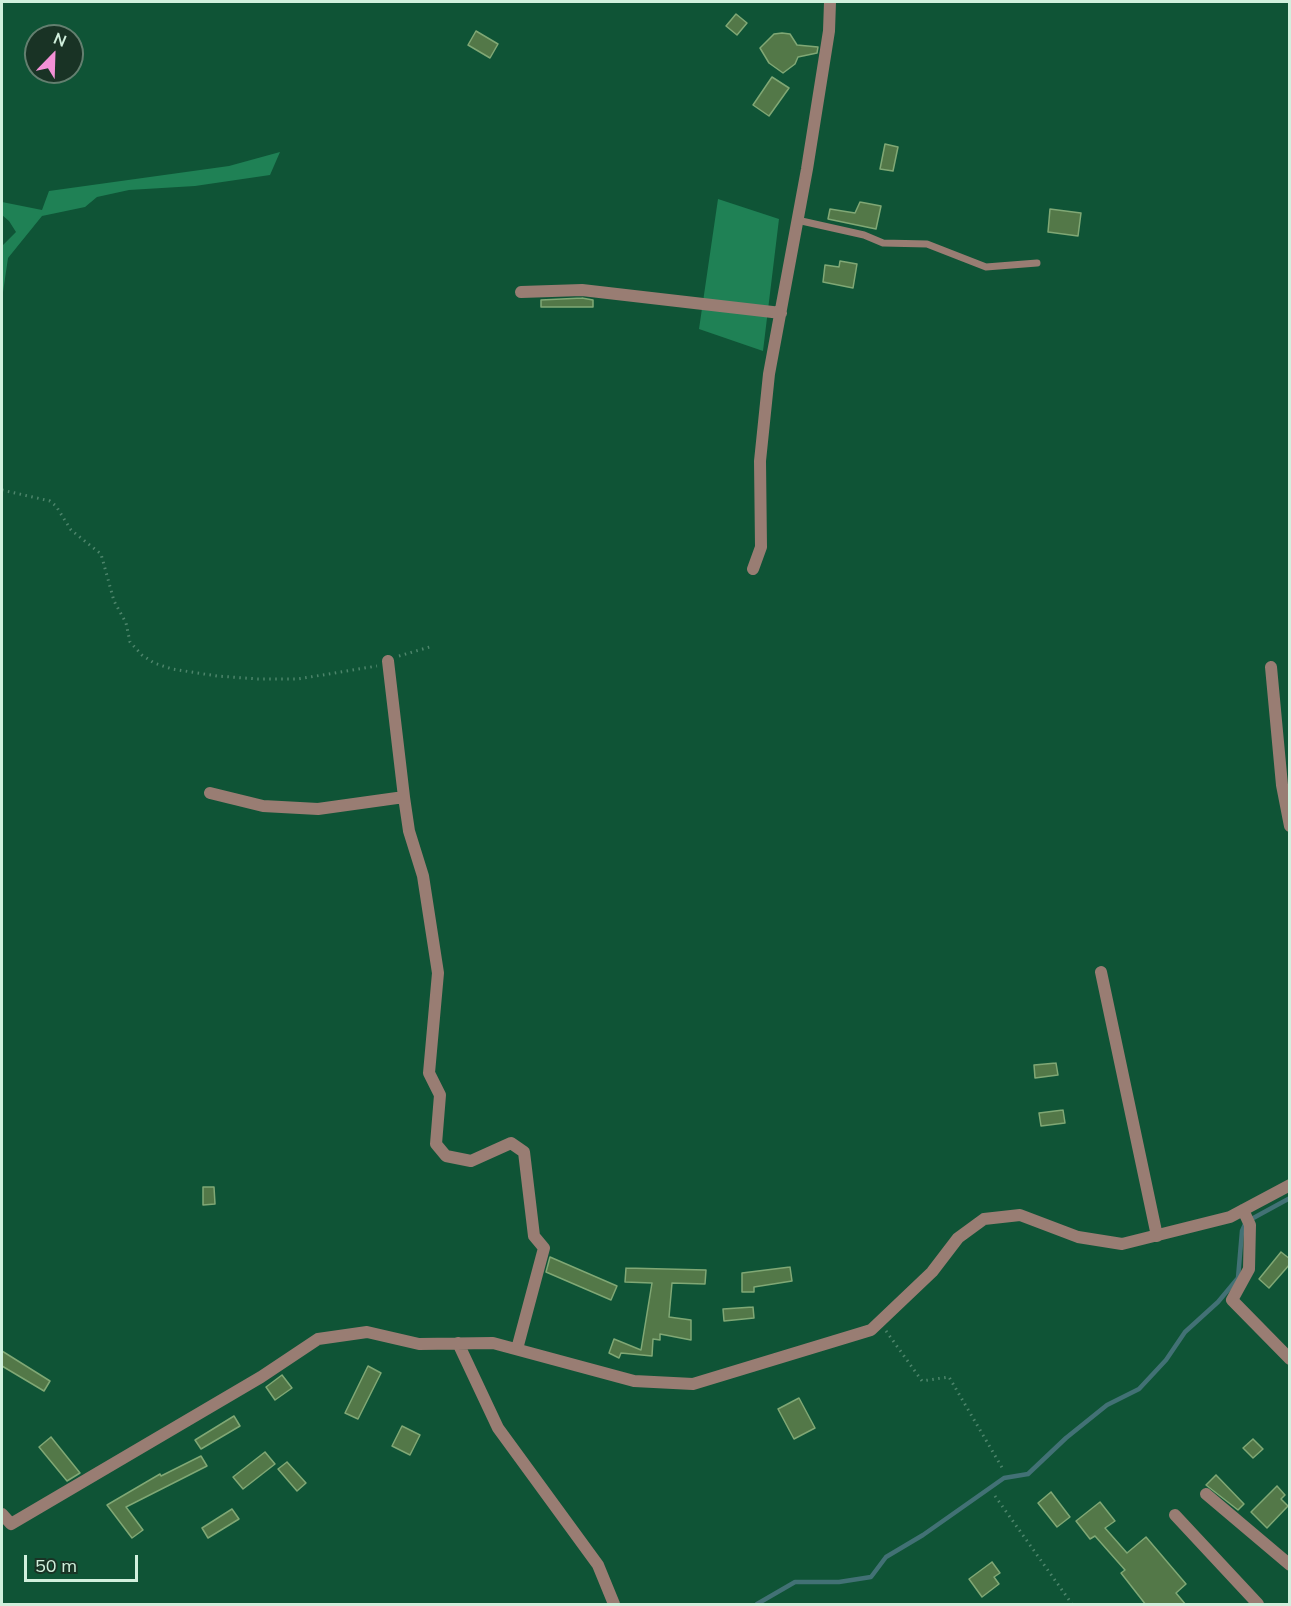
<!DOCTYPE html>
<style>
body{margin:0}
#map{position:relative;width:1291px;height:1606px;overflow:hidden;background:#0f5436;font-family:Mulish,sans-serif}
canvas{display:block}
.frame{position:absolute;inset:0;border:3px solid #d1f0dd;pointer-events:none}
.north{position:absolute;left:24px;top:24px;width:60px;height:60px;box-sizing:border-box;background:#193325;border:2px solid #637f6f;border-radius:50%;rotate:23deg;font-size:16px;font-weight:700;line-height:24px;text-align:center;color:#d1f0dd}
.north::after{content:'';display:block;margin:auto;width:21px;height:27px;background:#f391d6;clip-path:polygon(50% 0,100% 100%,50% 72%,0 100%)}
.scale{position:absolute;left:24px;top:1555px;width:114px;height:27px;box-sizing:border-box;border:3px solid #d1f0dd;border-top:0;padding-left:8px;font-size:18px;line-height:21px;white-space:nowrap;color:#d1f0dd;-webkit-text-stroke:4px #193325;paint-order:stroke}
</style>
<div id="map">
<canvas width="1291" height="1606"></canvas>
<div class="frame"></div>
<div class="north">N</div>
<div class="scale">50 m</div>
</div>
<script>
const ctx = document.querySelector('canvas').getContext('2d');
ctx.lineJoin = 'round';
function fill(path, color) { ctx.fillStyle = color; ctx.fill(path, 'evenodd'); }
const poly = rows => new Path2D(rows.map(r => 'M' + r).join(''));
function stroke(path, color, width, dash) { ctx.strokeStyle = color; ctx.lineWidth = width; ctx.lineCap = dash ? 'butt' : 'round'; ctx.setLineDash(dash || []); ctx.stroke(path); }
fill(poly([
 [280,152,270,175,195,186,129,190,97,197,85,207,42,216,8,258,2,299,2,246,16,232,9,221,2,215,2,202,42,210,49,191,229,166],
 [718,199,779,219,763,351,699,329]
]), '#1f8155');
stroke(poly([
 [757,1604,795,1582,839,1582,871,1577,886,1557,923,1535,1004,1478,1028,1474,1066,1438,1107,1405,1139,1389,1166,1360,1185,1332,1218,1302,1238,1278,1242,1231,1246,1222,1290,1198]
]), '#427175', 4.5);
const building = poly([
 [736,14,747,23,737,35,726,26,736,14],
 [476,31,498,44,490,58,468,45,476,31],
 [782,33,790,34,797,45,818,47,817,53,798,57,795,64,783,73,769,63,760,48,774,34,782,33],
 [772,77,789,88,769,116,753,105,772,77],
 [885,144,898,147,893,171,880,169,885,144],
 [860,202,881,206,876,229,828,219,830,209,855,213,860,202],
 [1050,209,1081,213,1078,236,1048,232,1050,209],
 [840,261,857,264,853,288,823,282,825,265,839,267,840,261],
 [582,298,593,300,593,307,541,307,541,300,582,298],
 [1056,1063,1058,1075,1035,1078,1034,1065,1056,1063],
 [1063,1110,1065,1123,1041,1126,1039,1113,1063,1110],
 [203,1187,214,1187,215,1204,203,1205,203,1187],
 [1281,1252,1290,1259,1290,1264,1269,1288,1259,1279,1281,1252],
 [550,1257,617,1286,611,1300,546,1272,550,1257],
 [790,1267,792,1281,754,1287,754,1292,742,1292,742,1273,790,1267],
 [626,1268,706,1270,705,1284,672,1283,669,1317,691,1320,691,1340,660,1334,660,1340,653,1339,652,1356,621,1353,619,1358,609,1353,614,1339,641,1350,652,1283,625,1282,626,1268],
 [753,1307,754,1318,724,1321,723,1309,753,1307],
 [2,1351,50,1381,44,1391,2,1366,2,1351],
 [368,1366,381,1373,358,1419,345,1413,368,1366],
 [282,1375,292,1388,275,1400,266,1387,282,1375],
 [799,1398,815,1428,794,1439,778,1409,799,1398],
 [234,1416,240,1426,201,1449,195,1440,234,1416],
 [402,1426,420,1435,410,1455,392,1446,402,1426],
 [51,1437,80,1473,67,1481,39,1447,51,1437],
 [1253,1439,1263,1449,1253,1458,1243,1448,1253,1439],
 [265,1452,275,1464,243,1489,233,1477,265,1452],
 [201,1456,207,1466,126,1507,143,1530,132,1538,107,1505,160,1474,161,1476,201,1456],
 [287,1462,306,1483,297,1491,278,1469,287,1462],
 [1216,1475,1244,1504,1238,1510,1206,1485,1216,1475],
 [1277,1486,1285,1495,1281,1499,1288,1506,1267,1528,1251,1512,1277,1486],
 [1051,1492,1070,1517,1057,1527,1038,1503,1051,1492],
 [1100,1502,1115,1521,1105,1528,1127,1553,1146,1537,1186,1584,1176,1593,1186,1605,1146,1605,1121,1573,1125,1570,1095,1536,1090,1539,1076,1521,1100,1502],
 [232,1509,239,1519,208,1538,202,1528,232,1509],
 [992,1562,1000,1573,994,1577,999,1584,982,1597,969,1579,992,1562]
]);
fill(building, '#537848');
stroke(building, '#80a875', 1.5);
stroke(poly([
 [2,490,50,501,56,506,71,530,101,554,114,601,126,623,130,642,142,655,154,663,172,669,217,676,258,679,298,679,377,666],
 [399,656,433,646],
 [886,1331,922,1381,949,1377,1004,1471],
 [995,1496,1072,1604]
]), '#4d856b', 3, [1.5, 4.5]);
stroke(poly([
 [797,220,864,235,883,243,927,244,986,267,1037,263]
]), '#997d73', 7);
stroke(poly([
 [521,292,582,290,781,313],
 [753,569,761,547,760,461,769,374,807,169,829,31,830,2],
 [388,661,404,797],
 [1271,667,1282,785,1290,826],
 [210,793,263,806,318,809,404,797,409,831,423,876,438,973,429,1073,440,1095,436,1144,446,1156,471,1161,511,1143,524,1152,534,1236,544,1248,517,1349],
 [1101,972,1157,1236],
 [1243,1210,1250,1225,1249,1269,1232,1300,1290,1359],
 [458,1343,498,1428,598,1565,614,1604],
 [1206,1494,1290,1565],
 [2,1514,11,1524,261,1377,318,1339,367,1332,419,1344,493,1343,634,1381,693,1384,871,1330,932,1272,958,1238,984,1219,1020,1215,1078,1237,1122,1244,1230,1217,1290,1185],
 [1175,1515,1258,1604]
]), '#997d73', 12);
</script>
